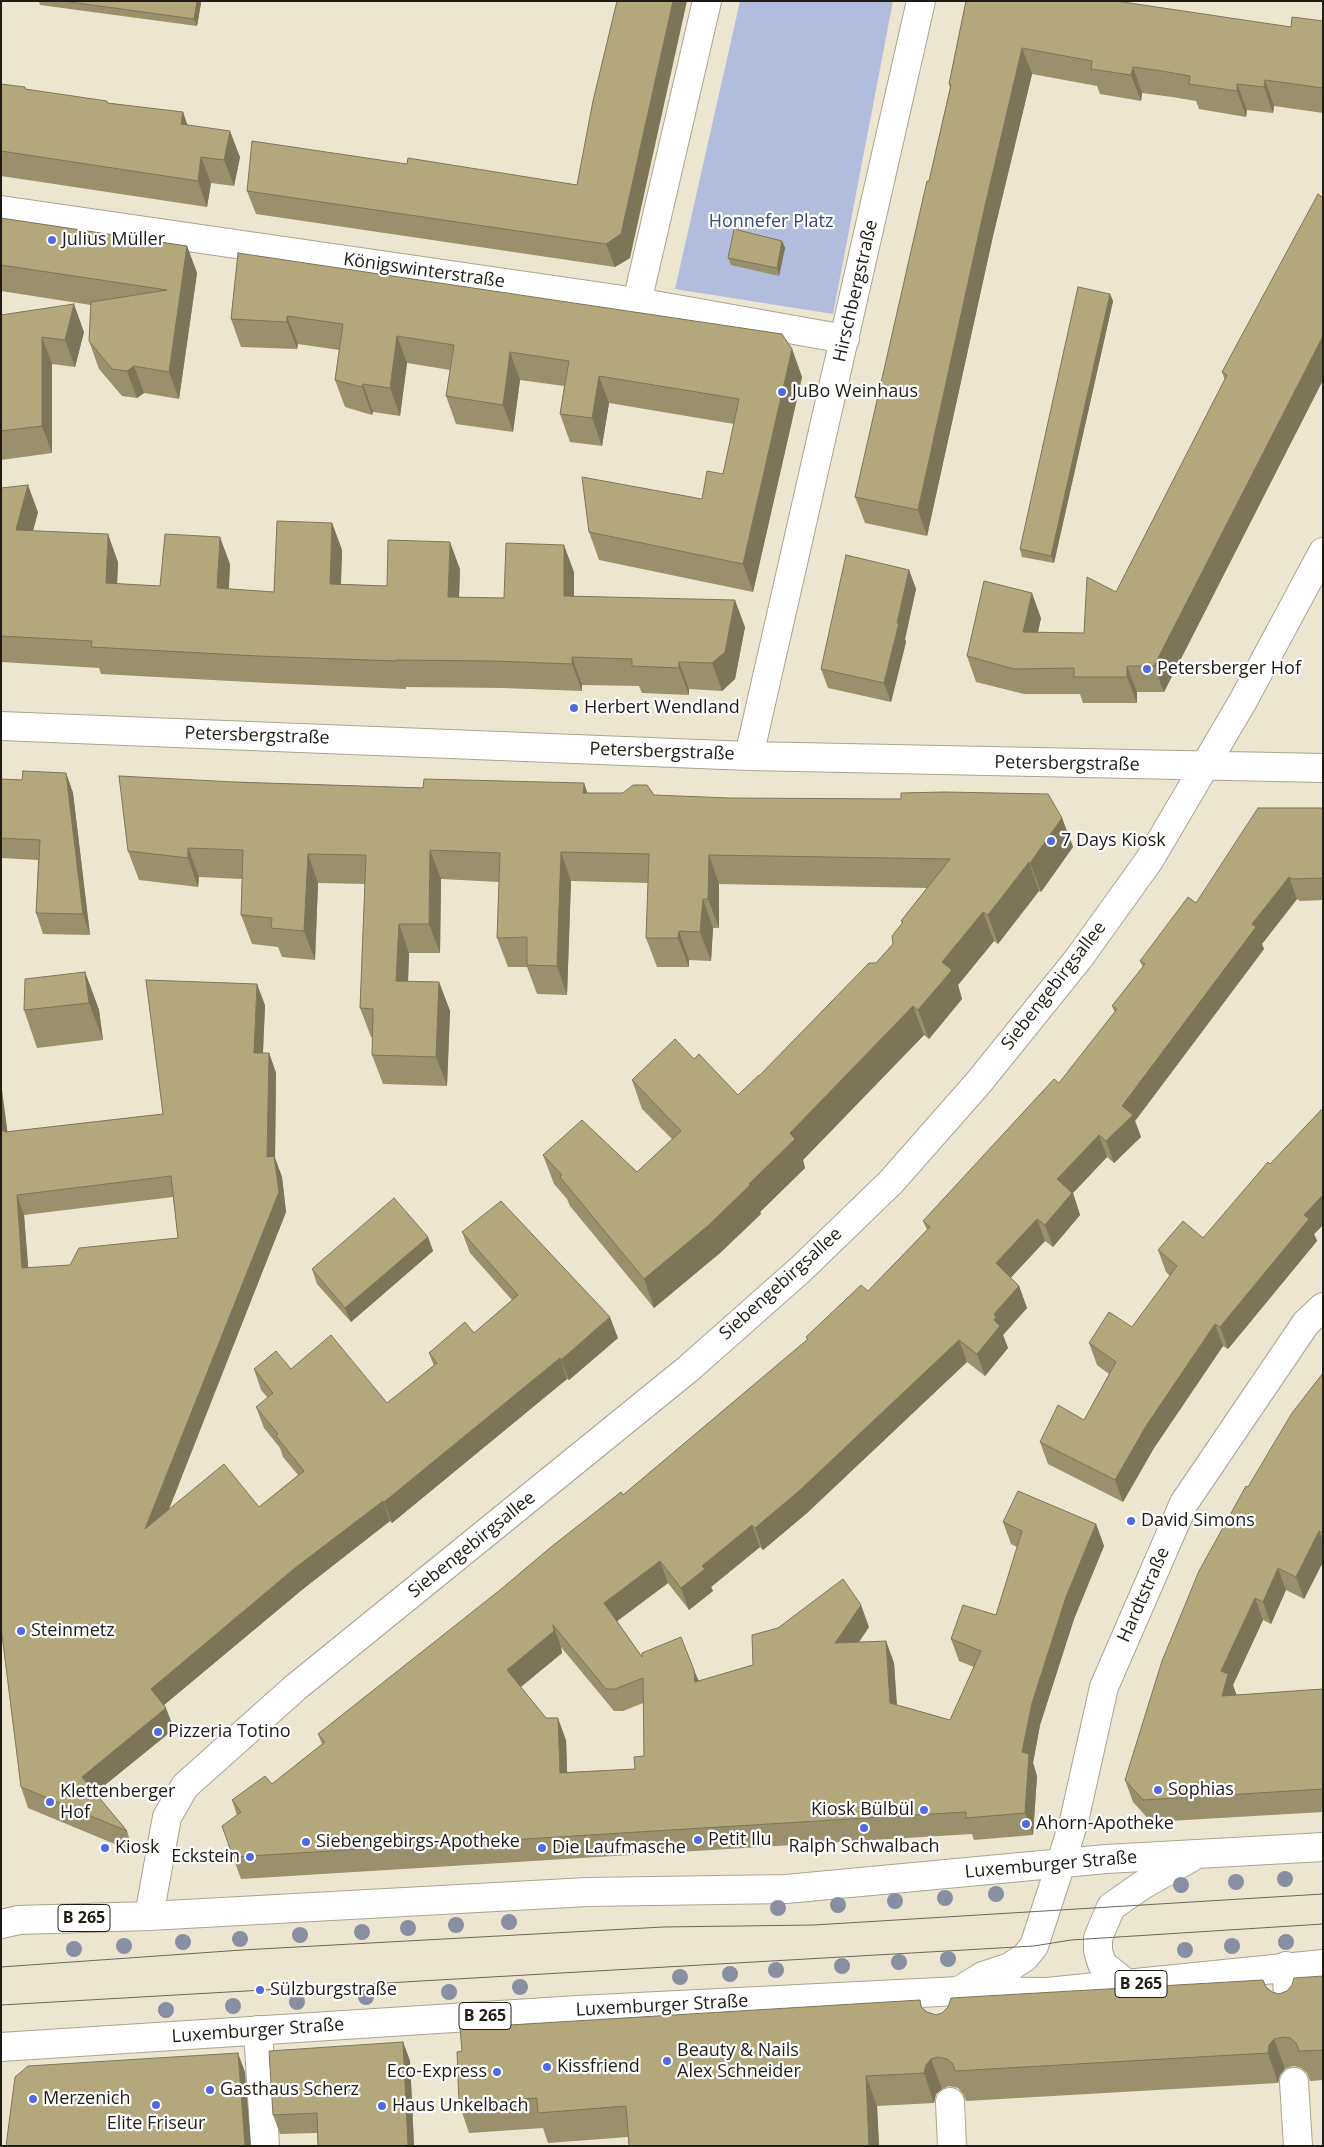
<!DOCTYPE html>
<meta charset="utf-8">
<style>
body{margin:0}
#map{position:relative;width:1324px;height:2147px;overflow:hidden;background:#ece6d0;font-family:"Open Sans",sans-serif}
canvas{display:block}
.frame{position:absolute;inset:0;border:2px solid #1e1c14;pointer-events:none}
</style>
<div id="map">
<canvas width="1324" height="2147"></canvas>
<div class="frame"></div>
</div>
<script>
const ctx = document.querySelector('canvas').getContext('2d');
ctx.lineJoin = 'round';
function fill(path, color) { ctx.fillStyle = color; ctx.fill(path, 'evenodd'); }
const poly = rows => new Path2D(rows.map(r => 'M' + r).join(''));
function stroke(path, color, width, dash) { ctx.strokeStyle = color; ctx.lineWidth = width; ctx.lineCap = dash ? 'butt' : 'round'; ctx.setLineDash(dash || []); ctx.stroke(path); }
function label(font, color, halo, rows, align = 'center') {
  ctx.font = font + ' "Open Sans",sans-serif'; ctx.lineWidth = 4.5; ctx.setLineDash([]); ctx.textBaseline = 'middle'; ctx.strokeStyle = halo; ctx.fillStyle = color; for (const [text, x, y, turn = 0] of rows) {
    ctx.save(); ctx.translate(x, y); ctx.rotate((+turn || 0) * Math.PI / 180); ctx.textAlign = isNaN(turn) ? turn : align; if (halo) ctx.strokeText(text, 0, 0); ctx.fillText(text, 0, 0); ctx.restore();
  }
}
fill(poly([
 [740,1,893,1,833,314,675,289]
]), '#b2bdde');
const minor = poly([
 [1,210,637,302,845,339],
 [637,302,707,1],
 [1,726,749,756,1323,768],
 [749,756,921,1],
 [1061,1863,1074,1821,1104,1687,1184,1503,1306,1323,1323,1307],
 [149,1916,167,1817,185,1786,296,1687,688,1369,801,1269,891,1182,979,1082,1079,958,1150,859,1243,701,1323,552],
 [1286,1966,1289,2008],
 [258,2030,265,2146],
 [1294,2082,1298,2146],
 [950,2102,952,2146]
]);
const major = poly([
 [1,1924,19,1920,149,1916,587,1892,786,1889,1106,1859,1323,1847],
 [1128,1985,1102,1964,1098,1951,1098,1938,1111,1907,1141,1886,1192,1857],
 [960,1990,983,1976,1010,1967,1025,1957,1034,1946,1061,1863],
 [1,2047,578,2010,959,1991,1047,1992,1323,1964]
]);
stroke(minor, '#aaa590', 30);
stroke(major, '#aaa590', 30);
stroke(minor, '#fff', 28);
stroke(major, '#fff', 28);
stroke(poly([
 [1,1967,242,1950,663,1927,814,1925,1323,1894],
 [1,2005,1034,1946,1071,1940,1323,1924]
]), '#6a675a', 1);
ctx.fillStyle = '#898fa2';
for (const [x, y] of [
 [1285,1879],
 [1236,1882],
 [1181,1885],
 [996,1894],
 [945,1898],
 [895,1901],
 [838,1905],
 [778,1908],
 [509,1922],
 [456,1925],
 [408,1928],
 [362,1932],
 [300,1935],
 [240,1939],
 [183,1942],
 [1286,1942],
 [124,1946],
 [1232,1946],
 [74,1949],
 [1185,1950],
 [948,1959],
 [899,1962],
 [842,1966],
 [776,1970],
 [730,1974],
 [680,1977],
 [520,1987],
 [449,1992],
 [366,1997],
 [297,2002],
 [233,2006],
 [166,2010]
]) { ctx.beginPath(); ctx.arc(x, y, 8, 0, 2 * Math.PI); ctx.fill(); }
fill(poly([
 [39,1,200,1,201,3,197,26,40,5],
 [966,1,1291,27,1323,21,1323,113,1274,106,1273,113,1247,110,1246,117,1199,109,1196,101,1172,97,1142,93,1141,101,1100,94,1097,86,1032,74,993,236,927,536,865,523,855,497,929,181,950,88,949,84],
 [1,84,26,89,108,103,183,112,187,125,240,157,234,186,211,183,207,207,1,176],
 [407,164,577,185,630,258,615,267,256,214,247,191],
 [1323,195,1323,380,1164,692,1137,692,1137,703,1083,703,1080,694,1024,694,976,682,967,656,1041,618,1038,632,1084,633,1116,592,1225,380,1222,372],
 [1,218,187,246,197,273,179,399,144,393,137,398,122,396,99,369,89,341,91,305,1,291],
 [782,241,785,248,779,276,731,265,728,258],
 [238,253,792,349,802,377,753,592,599,560,589,532,702,499,723,474,734,424,609,403,602,446,570,442,560,414,564,386,520,380,513,432,456,424,446,396,450,370,407,363,400,416,373,412,372,415,345,407,335,380,339,350,298,344,297,349,241,347,231,319],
 [1110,294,1113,301,1054,563,1022,557,1020,549],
 [1,315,84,332,75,367,52,364,52,453,1,460],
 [1,488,38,512,33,531,118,562,117,584,160,586,230,564,229,589,274,592,332,523,342,550,341,584,387,586,460,569,459,597,504,598,574,572,574,596,745,627,735,679,722,691,689,689,689,695,642,693,639,686,582,685,582,691,503,688,406,687,406,689,268,683,101,674,99,668,1,662],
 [909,570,916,589,905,639,906,642,891,702,828,688,821,669],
 [66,773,73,793,90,935,43,934,36,913,38,860,1,858,1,779,22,780],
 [234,782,654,795,1062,818,1073,847,1041,892,1039,891,998,944,994,941,958,985,962,999,929,1039,924,1035,803,1160,805,1168,760,1212,761,1214,720,1253,654,1308,570,1206,567,1199,554,1184,543,1155,637,1172,672,1139,642,1109,632,1080,694,1059,738,1095,759,1076,876,963,893,944,902,923,901,921,927,888,719,884,719,928,713,928,711,961,689,960,689,967,657,967,646,938,648,883,571,881,567,995,537,994,527,967,508,967,497,938,499,882,441,879,440,953,409,953,408,981,439,982,450,1011,447,1086,383,1084,372,1055,373,1037,371,1037,360,1008,365,884,318,883,315,960,282,957,278,947,252,944,241,915,242,879,199,877,198,887,139,880,128,851],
 [1323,808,1323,900,1300,901,1297,899,1262,944,1264,949,1135,1121,1141,1137,1114,1163,1107,1157,1073,1193,1080,1215,1053,1247,1045,1241,1010,1278,1019,1286,1027,1308,1003,1335,1008,1348,985,1376,967,1362,807,1513,763,1550,760,1547,711,1587,713,1591,689,1610,668,1583,617,1621,642,1657,694,1670,699,1681,753,1665,869,1627,859,1642,886,1641,894,1663,897,1705,950,1720,974,1667,959,1661,951,1639,996,1615,1017,1547,1011,1544,1003,1522,1096,1524,1104,1546,1074,1619,1040,1725,1033,1763,1037,1776,1033,1835,974,1840,972,1834,906,1838,241,1879,233,1857,237,1815,232,1800,272,1784,322,1744,318,1734,623,1495,807,1340,806,1337,868,1291,927,1230,923,1221,1059,1083,1115,1013,1112,1006,1143,967,1140,961,1196,903],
 [561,1647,614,1711,623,1711,643,1703,644,1756,635,1769,567,1772,566,1740,546,1718,520,1687,562,1653],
 [85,972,99,1010,103,1040,37,1048,24,1010],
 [265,1005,263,1053,269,1053,276,1073,275,1158,282,1177,286,1212,168,1509,259,1507,298,1475,283,1457,280,1448,264,1428,256,1407,268,1398,261,1390,254,1369,291,1369,387,1403,434,1366,429,1353,474,1333,512,1300,470,1253,462,1232,618,1338,569,1380,567,1379,392,1523,390,1521,303,1589,164,1705,174,1729,95,1793,127,1831,134,1852,28,1808,21,1787,7,1132,163,1114],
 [173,1197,178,1238,70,1265,28,1268,24,1215],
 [1323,1108,1323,1225,1314,1234,1317,1241,1228,1349,1223,1346,1154,1448,1123,1502,1048,1464,1040,1442,1084,1420,1109,1374,1097,1365,1089,1343,1132,1327,1170,1276,1166,1272,1158,1250,1203,1238],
 [428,1237,433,1251,351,1322,317,1284,312,1269],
 [1323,1373,1323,1562,1304,1599,1286,1590,1271,1624,1263,1620,1233,1685,1236,1695,1323,1689,1323,1812,1151,1822,1133,1802,1125,1780,1248,1487],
 [1323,1976,1323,2080,1310,2081,1307,2073,1301,2068,1294,2066,1285,2069,1280,2075,1278,2083,966,2101,963,2094,958,2088,949,2086,942,2089,936,2094,934,2103,877,2106,879,2146,629,2146,628,2137,548,2143,543,2128,469,2133,459,2103,920,2000,922,2008,927,2012,936,2015,1266,1987,1272,1992,1279,1994],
 [403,2042,410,2061,414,2146,318,2146,317,2133,280,2134,273,2115]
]), '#9a906b');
fill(poly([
 [197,1,200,1,201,3,197,26,194,19],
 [673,1,687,1,630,258,615,267,606,244],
 [1022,48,1032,74,993,236,927,536,918,510,984,210],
 [1133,67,1142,93,1141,101,1131,75],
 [1265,80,1274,106,1273,113,1264,87],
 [1237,84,1247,110,1246,117,1237,91],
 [183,112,192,138,181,124],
 [230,131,240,157,234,186,224,160],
 [201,157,211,183,207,207,198,181],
 [782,241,785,248,779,276,777,268],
 [187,246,197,273,179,399,169,372],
 [1110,294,1113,301,1054,563,1051,556],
 [74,304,84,332,75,367,65,340],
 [287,316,298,344,297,349,287,322],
 [397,336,407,363,400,416,390,388],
 [1323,336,1323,380,1164,692,1154,666],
 [42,337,52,364,52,453,42,426],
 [792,349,802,377,753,592,743,564],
 [510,352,520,380,513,432,503,405],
 [134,366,144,393,137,398,127,371],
 [599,376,609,403,602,446,592,418],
 [363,384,373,412,372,415,362,387],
 [28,485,38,512,26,557,16,530],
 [332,523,342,550,340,611,330,584],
 [108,534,118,562,116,611,106,583],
 [220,537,230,564,227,615,217,588],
 [450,542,460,569,458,624,448,597],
 [564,545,574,572,574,623,564,596],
 [909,570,916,589,905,639,906,642,891,702,884,683],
 [1032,593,1041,618,1032,658,1023,632],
 [735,600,745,627,735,679,722,691,712,663],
 [572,657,582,685,582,691,572,664],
 [679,662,689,689,689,695,679,668],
 [1127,666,1137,692,1137,703,1127,677],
 [66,773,73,793,90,935,83,914],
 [584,783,594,812,583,793],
 [1062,818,1073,847,1041,892,1030,863],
 [188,848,199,877,198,887,188,858],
 [430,850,441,879,440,953,429,924],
 [561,852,571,881,567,995,557,966],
 [308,854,318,883,315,960,304,931],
 [709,855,719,884,719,928,708,899],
 [1029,862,1039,891,998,944,988,915],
 [1289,877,1297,899,1262,944,1264,949,1135,1121,1141,1137,1114,1163,1106,1141,1122,1106,1252,924],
 [703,899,713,928,711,961,700,932],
 [983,912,994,941,958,985,962,999,929,1039,918,1010,942,962],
 [399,924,409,953,407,1010,396,981],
 [679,931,689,960,689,967,678,938],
 [85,972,99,1010,103,1040,89,1003],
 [439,982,450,1011,447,1086,436,1057],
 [257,984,265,1005,262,1073,254,1053],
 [913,1006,924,1035,803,1160,805,1168,760,1212,761,1214,720,1253,654,1308,644,1279,749,1184,790,1133],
 [269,1053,276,1073,275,1158,282,1177,286,1212,153,1550,145,1529,267,1157],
 [1,1082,10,1151,2,1130,1,1123],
 [1099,1135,1107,1157,1073,1193,1080,1215,1053,1247,1045,1225,1057,1179],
 [17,1195,24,1215,30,1289,22,1268],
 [1323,1195,1323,1225,1314,1234,1317,1241,1228,1349,1220,1327,1304,1215],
 [1037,1219,1045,1241,1004,1285,996,1263],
 [428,1237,433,1251,351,1322,345,1308],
 [1019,1286,1027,1308,1003,1335,1008,1348,985,1376,977,1354,994,1320,994,1314],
 [610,1317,618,1338,569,1380,561,1360],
 [1215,1324,1223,1346,1154,1448,1123,1502,1115,1480,1146,1426],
 [959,1340,967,1362,807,1513,763,1550,755,1528],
 [560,1358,567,1379,392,1523,384,1502],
 [383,1501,390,1521,303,1589,158,1710,151,1689,295,1568],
 [1096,1524,1104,1546,1074,1619,1040,1725,1033,1763,1037,1776,1033,1835,1025,1813,1022,1752,1032,1703,1066,1597],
 [752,1525,760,1547,711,1587,713,1591,689,1610,681,1588,702,1566],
 [1319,1531,1323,1541,1323,1562,1304,1599,1296,1577],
 [660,1561,668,1583,612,1625,604,1603],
 [1278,1568,1286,1590,1271,1624,1263,1602],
 [1255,1598,1263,1620,1233,1685,1237,1696,1222,1696,1221,1671],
 [861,1605,869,1627,843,1665,835,1643],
 [553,1625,561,1647,562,1653,515,1692,507,1670],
 [886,1641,894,1663,898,1725,890,1703],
 [694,1670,702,1692,695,1682],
 [166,1708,174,1729,89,1798,82,1777],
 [558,1718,566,1740,568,1795,560,1773],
 [1274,2039,1285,2069,1280,2075,1278,2083,1268,2053,1269,2045],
 [403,2042,410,2061,414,2146,408,2146],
 [238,2053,245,2072,251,2146,245,2146],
 [931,2059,942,2089,936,2094,934,2103,924,2073,926,2065],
 [866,2076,877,2106,879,2146,869,2146]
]), '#7d7557');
const building = poly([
 [63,1,197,1,194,19,63,1],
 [617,1,673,1,621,234,606,244,247,191,252,141,407,164,408,158,577,185,593,101,617,1],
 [966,1,1116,1,1291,27,1292,17,1323,21,1323,88,1265,80,1264,87,1237,84,1237,91,1189,84,1190,76,1162,71,1133,67,1131,75,1091,69,1092,61,1022,48,984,210,918,510,855,497,927,181,929,181,951,85,949,84,966,1],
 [1,84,25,87,25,89,107,101,107,103,183,112,181,124,230,131,224,160,201,157,198,181,1,151,1,84],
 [1318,194,1322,197,1323,195,1323,336,1154,666,1127,666,1127,677,1074,677,1074,668,1014,669,967,656,984,581,1032,593,1023,632,1084,633,1087,577,1116,592,1227,375,1222,372,1318,194],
 [1,218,187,246,169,372,134,366,127,371,112,369,89,341,91,302,167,290,1,265,1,218],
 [734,229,782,241,777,268,728,258,734,229],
 [238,253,782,334,792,349,743,564,589,532,582,477,702,499,707,471,723,474,739,399,599,376,592,418,560,414,569,361,510,352,503,405,446,396,454,345,397,336,390,388,363,384,362,387,335,380,343,324,287,316,287,322,231,319,238,253],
 [1078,287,1110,294,1051,556,1020,549,1078,287],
 [74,304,65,340,42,337,42,426,1,431,1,315,74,304],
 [28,485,16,530,108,534,106,583,160,586,165,534,220,537,217,588,274,592,277,521,332,523,330,584,387,586,388,540,450,542,448,597,504,598,506,543,564,545,564,596,735,600,725,652,712,663,679,662,679,668,632,666,632,659,572,657,572,664,493,661,396,660,397,661,258,656,91,647,92,641,1,636,1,488,28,485],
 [846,555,909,570,897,623,899,623,884,683,821,669,846,555],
 [23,771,66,773,83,914,36,913,40,840,1,838,1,779,22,780,23,771],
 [119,776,234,782,423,788,424,779,584,783,583,793,623,793,633,785,647,785,654,795,729,798,901,799,901,793,945,792,1048,794,1062,818,1030,863,1029,862,988,915,983,912,942,962,952,970,918,1010,913,1006,790,1133,795,1139,749,1184,750,1185,710,1224,644,1279,560,1177,562,1175,543,1155,582,1120,637,1172,681,1131,632,1080,675,1039,694,1059,699,1054,738,1095,759,1075,759,1076,869,963,876,963,893,944,892,936,903,922,901,921,950,859,709,855,708,899,703,899,700,932,679,931,678,938,646,938,649,854,561,852,557,966,527,965,527,937,497,938,500,853,430,850,429,924,399,924,396,981,439,982,436,1057,372,1055,373,1009,360,1008,366,855,308,854,304,931,271,928,272,918,241,915,243,850,188,848,188,858,128,851,119,776],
 [1258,808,1323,808,1323,878,1292,879,1289,877,1252,924,1256,927,1122,1106,1133,1115,1106,1141,1099,1135,1057,1179,1072,1193,1045,1225,1037,1219,996,1263,1019,1286,994,1314,996,1317,994,1320,1000,1326,977,1354,959,1340,799,1491,755,1528,752,1525,702,1566,705,1569,681,1588,660,1561,604,1603,642,1657,642,1653,681,1637,694,1670,695,1682,753,1665,752,1635,778,1628,843,1579,861,1605,835,1643,886,1641,890,1703,950,1720,981,1651,951,1639,963,1605,996,1615,1022,1531,1003,1522,1018,1491,1096,1524,1066,1597,1032,1703,1022,1752,1029,1754,1025,1813,966,1818,966,1812,898,1816,233,1857,222,1826,241,1812,232,1800,265,1776,272,1784,325,1742,318,1734,500,1590,551,1547,621,1492,623,1495,808,1339,806,1337,861,1285,868,1291,930,1227,923,1221,1054,1079,1059,1083,1117,1009,1112,1006,1145,964,1140,961,1188,897,1196,903,1258,808],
 [553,1625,606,1689,615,1689,643,1678,644,1756,634,1757,635,1769,560,1773,558,1718,546,1718,507,1670,554,1631,553,1625],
 [85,972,89,1003,24,1010,25,979,85,972],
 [146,980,257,984,254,1053,269,1053,267,1157,274,1156,279,1192,145,1529,224,1464,259,1507,304,1471,276,1436,278,1434,256,1407,273,1393,254,1369,276,1351,291,1369,331,1335,387,1403,437,1363,429,1353,465,1322,474,1333,518,1295,462,1232,501,1201,610,1317,561,1360,560,1358,384,1502,383,1501,295,1568,151,1689,166,1708,82,1777,127,1831,21,1787,1,1627,1,1123,2,1130,5,1132,163,1114,146,980],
 [171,1176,178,1238,79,1248,70,1265,22,1268,17,1195,171,1176],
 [1323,1108,1323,1195,1304,1215,1309,1219,1220,1327,1215,1324,1146,1426,1115,1480,1040,1442,1058,1405,1084,1420,1116,1362,1089,1343,1109,1312,1132,1327,1177,1266,1158,1250,1183,1221,1203,1238,1268,1162,1270,1164,1323,1108],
 [394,1198,428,1237,345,1308,312,1269,394,1198],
 [1323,1373,1323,1533,1319,1531,1296,1577,1278,1568,1263,1602,1255,1598,1221,1671,1228,1674,1222,1696,1323,1689,1323,1789,1143,1800,1125,1780,1162,1661,1199,1571,1246,1486,1248,1487,1292,1413,1323,1373],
 [1323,1976,1323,2050,1299,2051,1296,2043,1290,2038,1283,2037,1274,2039,1269,2045,1268,2053,955,2071,953,2064,947,2059,938,2057,931,2059,926,2065,924,2073,866,2076,869,2146,629,2146,626,2106,538,2113,537,2098,459,2103,457,2052,462,2051,460,2028,920,2000,921,2007,927,2012,936,2015,942,2013,948,2007,951,1998,1263,1980,1266,1987,1272,1992,1279,1994,1287,1991,1292,1985,1294,1978,1323,1976],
 [403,2042,408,2146,318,2146,317,2113,273,2115,269,2051,403,2042],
 [238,2053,245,2146,6,2146,15,2077,28,2066,238,2053]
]);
fill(building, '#b3a77c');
stroke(building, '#7d7557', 1);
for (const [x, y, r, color] of [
 [52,240,5,"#506be0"],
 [782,392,5,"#506be0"],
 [1147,669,5,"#506be0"],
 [574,708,5,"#506be0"],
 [1051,841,5,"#506be0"],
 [1131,1521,5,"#506be0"],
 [21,1631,5,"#506be0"],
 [158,1732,5,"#506be0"],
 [1158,1790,5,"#506be0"],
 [50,1802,5,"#506be0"],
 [924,1810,5,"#506be0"],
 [1026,1824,5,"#506be0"],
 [864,1828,5,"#506be0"],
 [698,1840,5,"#506be0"],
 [306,1842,5,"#506be0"],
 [105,1848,5,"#506be0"],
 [542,1848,5,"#506be0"],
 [250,1857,5,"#506be0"],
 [260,1990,5,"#506be0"],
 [667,2061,5,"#506be0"],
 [547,2067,5,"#506be0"],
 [497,2072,5,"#506be0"],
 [210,2090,5,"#506be0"],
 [33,2099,5,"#506be0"],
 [156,2105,5,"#506be0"],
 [382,2106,5,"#506be0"]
]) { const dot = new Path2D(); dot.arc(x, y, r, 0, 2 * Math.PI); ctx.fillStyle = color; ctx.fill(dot); stroke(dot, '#fff', 2); }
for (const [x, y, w] of [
 [84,1918,52],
 [1141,1984,52],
 [485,2016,52]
]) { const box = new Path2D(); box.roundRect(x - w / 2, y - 13.5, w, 27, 4); ctx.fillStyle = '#fff'; ctx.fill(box); stroke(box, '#1e1c14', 1); }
label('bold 16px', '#1e1c14', null, [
 ["B 265",84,1918],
 ["B 265",1141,1984],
 ["B 265",485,2016]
]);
label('18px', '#38477c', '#fff', [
 ["Honnefer Platz",771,222]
]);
label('18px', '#1e1c14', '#fff', [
 ["Julius Müller",62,240],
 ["JuBo Weinhaus",792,392],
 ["Petersberger Hof",1157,669],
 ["Herbert Wendland",584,708],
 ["7 Days Kiosk",1061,841],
 ["David Simons",1141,1521],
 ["Steinmetz",31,1631],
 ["Pizzeria Totino",168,1732],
 ["Sophias",1168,1790],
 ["Klettenberger",60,1792],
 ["Hof",60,1813],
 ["Kiosk Bülbül",914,1810,"right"],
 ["Ahorn-Apotheke",1036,1824],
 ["Petit Ilu",708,1840],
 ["Siebengebirgs-Apotheke",316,1842],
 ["Ralph Schwalbach",864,1847,"center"],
 ["Kiosk",115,1848],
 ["Die Laufmasche",552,1848],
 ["Eckstein",240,1857,"right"],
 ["Sülzburgstraße",270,1990],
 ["Beauty & Nails",677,2051],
 ["Alex Schneider",677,2072],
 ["Kissfriend",557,2067],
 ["Eco-Express",487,2072,"right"],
 ["Gasthaus Scherz",220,2090],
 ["Merzenich",43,2099],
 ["Haus Unkelbach",392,2106],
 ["Elite Friseur",156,2124,"center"]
], 'left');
label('18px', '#1e1c14', '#fff', [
 ["Königswinterstraße",424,271,8],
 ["Hirschbergstraße",856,291,-77],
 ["Petersbergstraße",257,736,2],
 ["Petersbergstraße",662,752,2],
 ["Petersbergstraße",1067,764,1],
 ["Siebengebirgsallee",1054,986,-52],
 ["Siebengebirgsallee",781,1284,-42],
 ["Siebengebirgsallee",472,1545,-39],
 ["Hardtstraße",1144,1595,-66],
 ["Luxemburger Straße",1051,1865,-5],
 ["Luxemburger Straße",662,2006,-3],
 ["Luxemburger Straße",258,2031,-4]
]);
</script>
